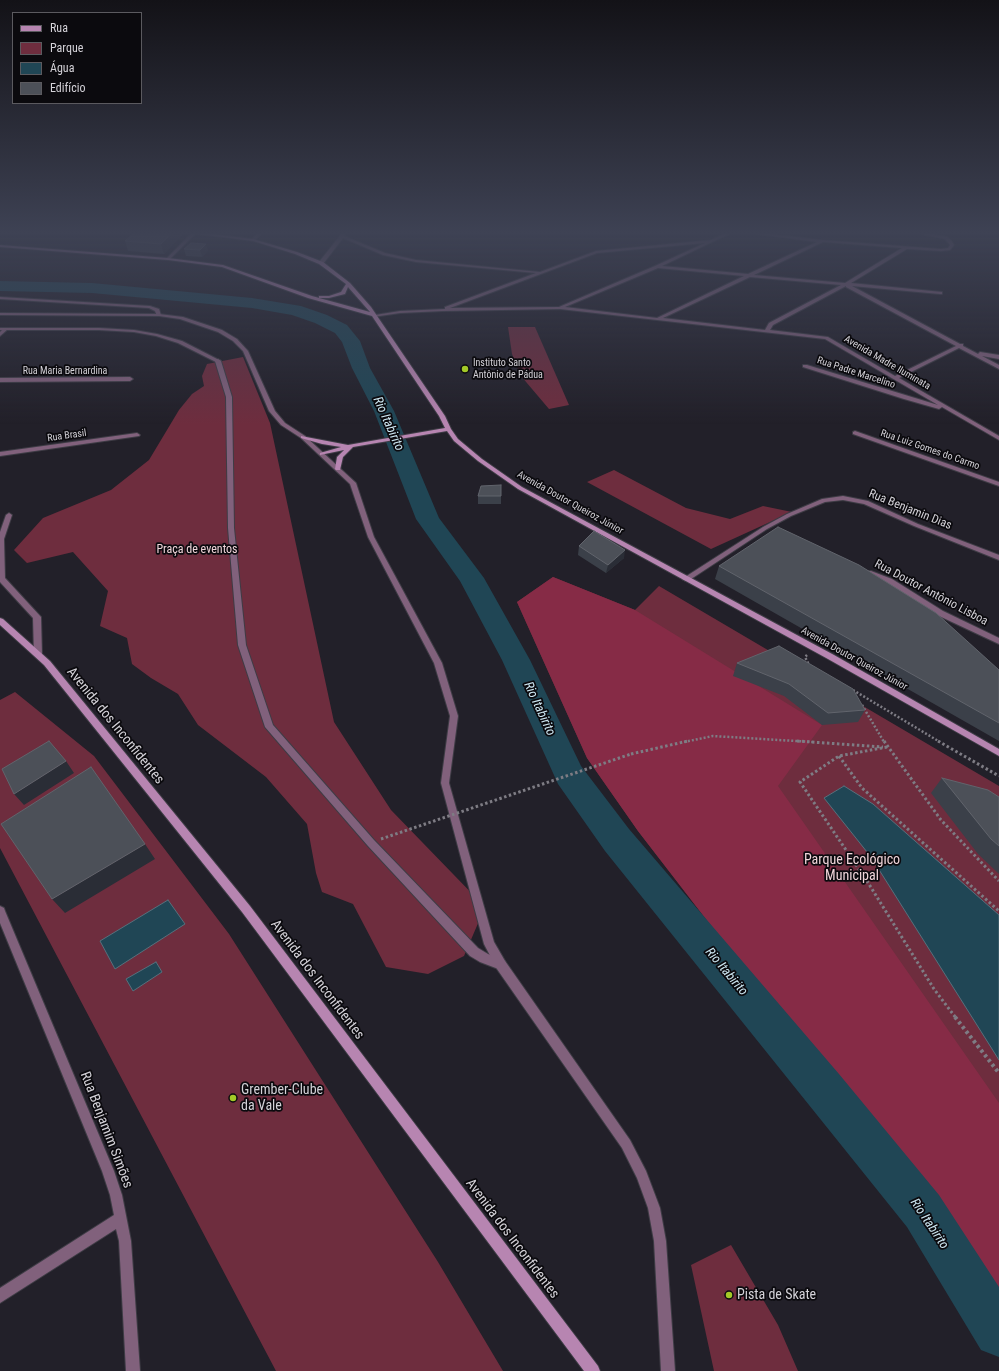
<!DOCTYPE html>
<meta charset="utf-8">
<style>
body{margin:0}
#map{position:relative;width:999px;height:1371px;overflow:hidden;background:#222029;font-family:"Roboto Condensed",sans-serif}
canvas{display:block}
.legend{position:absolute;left:12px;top:12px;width:130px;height:92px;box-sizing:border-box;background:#0b0a0e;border:1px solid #5b5a5f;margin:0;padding:5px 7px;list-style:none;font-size:12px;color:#d4d2d8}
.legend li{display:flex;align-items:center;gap:8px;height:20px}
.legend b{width:20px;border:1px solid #5b5a5f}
</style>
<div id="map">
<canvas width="999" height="1371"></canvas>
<ul class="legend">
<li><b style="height:5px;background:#b785b1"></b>Rua</li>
<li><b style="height:11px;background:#6e2d3e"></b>Parque</li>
<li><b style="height:11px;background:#204655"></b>Água</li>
<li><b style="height:11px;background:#4c5058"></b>Edifício</li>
</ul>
</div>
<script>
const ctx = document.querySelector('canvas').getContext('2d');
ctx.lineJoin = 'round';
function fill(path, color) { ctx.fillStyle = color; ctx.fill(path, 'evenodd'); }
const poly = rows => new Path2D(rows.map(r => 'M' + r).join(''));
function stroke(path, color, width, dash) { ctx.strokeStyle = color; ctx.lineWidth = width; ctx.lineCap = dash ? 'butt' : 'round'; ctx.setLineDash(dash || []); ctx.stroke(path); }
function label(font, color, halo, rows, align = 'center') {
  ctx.font = font + ' "Roboto Condensed",sans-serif'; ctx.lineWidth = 3.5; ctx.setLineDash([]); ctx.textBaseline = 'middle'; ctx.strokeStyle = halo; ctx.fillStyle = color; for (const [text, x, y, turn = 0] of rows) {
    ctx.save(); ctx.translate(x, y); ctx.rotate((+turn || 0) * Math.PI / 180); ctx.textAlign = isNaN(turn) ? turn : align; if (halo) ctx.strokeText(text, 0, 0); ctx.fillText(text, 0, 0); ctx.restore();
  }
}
fill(poly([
 [508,327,535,327,569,405,549,409,521,376,512,354],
 [243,357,270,423,334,722,391,810,485,907,464,956,428,974,386,967,353,904,322,892,316,873,307,824,266,777,198,725,178,694,151,678,132,664,127,638,100,626,108,591,73,552,27,563,14,550,43,518,111,490,149,460,179,410,192,394,204,386,202,376,207,364],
 [614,470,686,508,730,519,763,506,792,512,711,549,587,482],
 [553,577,635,610,659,586,999,786,999,1309,932,1204,775,1009,638,831,587,758,517,602],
 [15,692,94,756,229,934,438,1262,503,1371,276,1371,0,848,0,700],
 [731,1245,778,1325,798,1371,714,1371,691,1265]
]), '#6e2d3e');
fill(poly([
 [553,577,635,610,822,725,778,786,999,1103,999,1309,932,1204,788,1025,638,831,587,758,517,602]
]), '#862b46');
const water = poly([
 [844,786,873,804,999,915,999,1060,871,857,824,798,844,786],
 [168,900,185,924,115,969,100,941,168,900],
 [156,962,162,972,133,991,126,979,156,962]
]);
fill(water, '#204655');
stroke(water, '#56707c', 1);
fill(poly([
 [0,281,92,283,252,298,301,306,327,315,347,325,360,341,370,368,394,411,439,518,484,578,530,660,581,766,629,829,839,1074,939,1195,999,1287,999,1357,981,1350,907,1227,605,851,558,784,502,660,460,581,416,519,374,411,352,368,342,342,335,333,315,323,292,315,252,308,92,293,0,291,0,281]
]), '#204655');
const service = poly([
 [218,359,221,361,232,397,234,528,246,645,273,725,374,840,478,948,488,954,505,961,506,965,505,969,501,970,480,962,470,956,368,846,265,727,238,645,228,528,226,397,215,361,218,359]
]);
const minor = poly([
 [193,232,197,232,169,260,167,260,167,258,193,232],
 [343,232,347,232,344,236,385,253,416,260,540,272,596,251,711,240,728,232,733,232,662,266,748,274,817,242,751,233,749,232,822,240,941,249,948,248,950,245,945,239,913,232,920,232,947,237,951,240,954,245,950,250,941,251,907,249,851,283,942,292,942,294,940,294,852,286,960,344,963,344,963,346,978,354,980,352,999,355,999,359,982,356,999,365,999,369,959,348,899,378,999,436,999,440,942,407,939,409,904,399,803,367,803,365,807,365,938,405,825,339,560,309,443,311,400,313,373,317,373,315,375,315,400,311,445,309,445,307,536,273,416,262,383,255,343,238,323,264,319,264,319,262,343,232],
 [823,242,902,248,845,283,754,275,823,242],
 [705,243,655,266,559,307,450,308,597,253,705,243],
 [658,268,744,276,657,318,565,307,658,268],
 [750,277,841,285,769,323,765,330,663,318,750,277],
 [846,286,846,287,956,346,895,376,828,337,770,330,773,325,846,286],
 [0,297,150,306,159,309,161,315,157,316,155,311,149,308,0,299,0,297],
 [4,328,8,329,0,336,0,332,4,328],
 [0,378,130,377,133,379,130,381,0,382,0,378],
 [855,431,999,482,999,486,853,434,853,432,855,431],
 [137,433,140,435,139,436,0,456,0,452,137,433],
 [843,496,868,501,918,524,999,555,999,560,914,526,864,504,843,500,825,502,791,516,767,529,688,581,686,581,682,579,763,527,787,514,822,499,843,496],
 [9,513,12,515,4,539,5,578,41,617,42,655,38,658,34,655,33,618,0,582,0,532,6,515,9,513],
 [867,571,871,571,892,579,943,611,999,638,999,644,937,615,886,583,867,575,865,573,867,571],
 [0,906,4,908,5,911,114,1171,122,1195,131,1241,140,1371,126,1371,119,1241,116,1229,0,1303,0,1288,114,1215,110,1195,102,1171,0,923,0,906]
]);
const tertiary = poly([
 [259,232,263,232,254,241,252,241,252,239,259,232],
 [0,313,159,314,183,317,222,330,237,339,248,351,275,411,285,423,305,436,356,483,374,537,442,663,458,716,449,783,494,942,505,961,630,1140,646,1171,660,1208,666,1241,675,1371,661,1371,654,1241,648,1208,637,1178,622,1148,497,969,484,944,441,783,450,716,434,663,368,537,350,484,301,438,281,425,269,411,243,351,233,341,218,332,180,319,159,316,0,315,0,313],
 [0,328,99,328,134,330,157,334,182,341,221,361,216,362,178,343,156,336,134,332,99,330,0,330,0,328]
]);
const secondary = poly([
 [183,232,193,232,253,239,297,252,323,262,350,283,371,307,445,416,451,429,458,439,482,459,522,487,834,655,999,749,999,756,828,659,518,489,478,461,454,441,447,431,353,447,343,457,340,470,336,470,335,469,337,457,344,450,320,455,320,453,341,447,322,444,301,438,301,436,348,445,445,428,439,416,372,316,308,298,222,267,168,260,0,247,0,245,168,258,223,265,312,296,370,312,348,287,345,294,329,298,319,298,319,296,329,296,341,292,346,284,319,264,295,254,253,241,183,232],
 [0,618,3,619,50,661,250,906,598,1366,600,1371,584,1371,242,912,44,665,0,625,0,618]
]);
stroke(service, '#3e3c45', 2);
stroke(minor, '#3e3c45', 2);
stroke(tertiary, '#3e3c45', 2);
stroke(secondary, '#3e3c45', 2);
stroke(poly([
 [807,655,805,657,809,665],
 [853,690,940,742],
 [862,705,884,742],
 [684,742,713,736,812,742]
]), '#7e7c84', 2.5, [2, 2]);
stroke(poly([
 [797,741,883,747],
 [884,741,941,820,999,881],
 [938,741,999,776],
 [887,747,839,756,800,782,867,881,934,989,956,1018],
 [631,754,688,741],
 [839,756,862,788,999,911]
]), '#7e7c84', 3, [2.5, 2.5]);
stroke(poly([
 [955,1017,999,1073]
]), '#7e7c84', 4, [3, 3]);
fill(service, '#81617c');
fill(minor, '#81617c');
fill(tertiary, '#81617c');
fill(secondary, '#b785b1');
stroke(poly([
 [381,839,631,754]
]), '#7e7c84', 3, [2.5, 2.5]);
fill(poly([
 [135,232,183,232,183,234,164,254,128,251,125,241],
 [206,244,208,251,202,257,186,256,184,249],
 [501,485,501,504,478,504,478,496],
 [579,546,624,558,606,573,578,555],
 [719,566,999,670,999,741,715,579],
 [737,663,865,710,858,722,822,725,784,696,733,676],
 [942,778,999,797,999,874,978,854,931,793]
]), '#3b4049');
fill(poly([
 [173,232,183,232,183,234,164,254,161,244],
 [206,244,208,251,202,257,200,250],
 [625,550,624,558,606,573,608,565],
 [66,761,74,773,24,805,14,794],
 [145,844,155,859,65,913,52,899]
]), '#2a2d36');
const building = poly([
 [135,232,173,232,161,244,125,241,135,232],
 [191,243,206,244,200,250,184,249,191,243],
 [501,485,501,496,478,496,481,486,501,485],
 [778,527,859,565,936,613,999,670,999,723,719,566,778,527],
 [594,531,625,550,608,565,579,546,594,531],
 [779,646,853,689,865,710,828,713,789,684,737,663,779,646],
 [49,741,66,761,14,794,2,769,49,741],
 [91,767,145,844,52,899,1,824,91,767],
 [942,778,988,790,999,797,999,846,991,839,942,778]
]);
fill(building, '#4c5058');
stroke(building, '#61646c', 1);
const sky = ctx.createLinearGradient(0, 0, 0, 424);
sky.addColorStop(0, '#131217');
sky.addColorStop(0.55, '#3e4254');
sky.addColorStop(1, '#3e425400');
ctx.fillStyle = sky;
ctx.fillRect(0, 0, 999, 424);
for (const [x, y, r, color] of [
 [465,369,4,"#a3c927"],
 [233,1098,4,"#a3c927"],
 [729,1295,4,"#a3c927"]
]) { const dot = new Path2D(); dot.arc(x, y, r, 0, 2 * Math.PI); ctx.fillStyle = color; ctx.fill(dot); stroke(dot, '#0b0a0e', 1.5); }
label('10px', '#d4d2d8', '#0b0a0e', [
 ["Instituto Santo",473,363],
 ["Antônio de Pádua",473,375]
], 'left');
label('10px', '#d4d2d8', '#0b0a0e', [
 ["Avenida Madre Iluminata",887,363,30],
 ["Rua Maria Bernardina",65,371],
 ["Rua Padre Marcelino",856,373,18],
 ["Rua Brasil",67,436,-8],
 ["Rua Luiz Gomes do Carmo",930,450,19],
 ["Avenida Doutor Queiroz Júnior",570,503,29],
 ["Avenida Doutor Queiroz Júnior",854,659,29]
]);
label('12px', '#d4d2d8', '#0b0a0e', [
 ["Rua Benjamin Dias",910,510,22],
 ["Rua Doutor Antônio Lisboa",931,593,28]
]);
label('12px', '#f0d5da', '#0b0a0e', [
 ["Praça de eventos",197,550]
]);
label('italic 13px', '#cee8f3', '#0b0a0e', [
 ["Rio Itabirito",388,424,66],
 ["Rio Itabirito",539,709,65],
 ["Rio Itabirito",726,972,50],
 ["Rio Itabirito",929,1224,56]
]);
label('14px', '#d4d2d8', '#0b0a0e', [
 ["Avenida dos Inconfidentes",115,726,51],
 ["Avenida dos Inconfidentes",317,980,53],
 ["Rua Benjamim Simões",106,1130,69],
 ["Avenida dos Inconfidentes",512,1239,53]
]);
label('14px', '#f0d5da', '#0b0a0e', [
 ["Parque Ecológico",852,860],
 ["Municipal",852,876]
]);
label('14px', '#d4d2d8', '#0b0a0e', [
 ["Grember-Clube",241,1090],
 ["da Vale",241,1106],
 ["Pista de Skate",737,1295]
], 'left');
</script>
